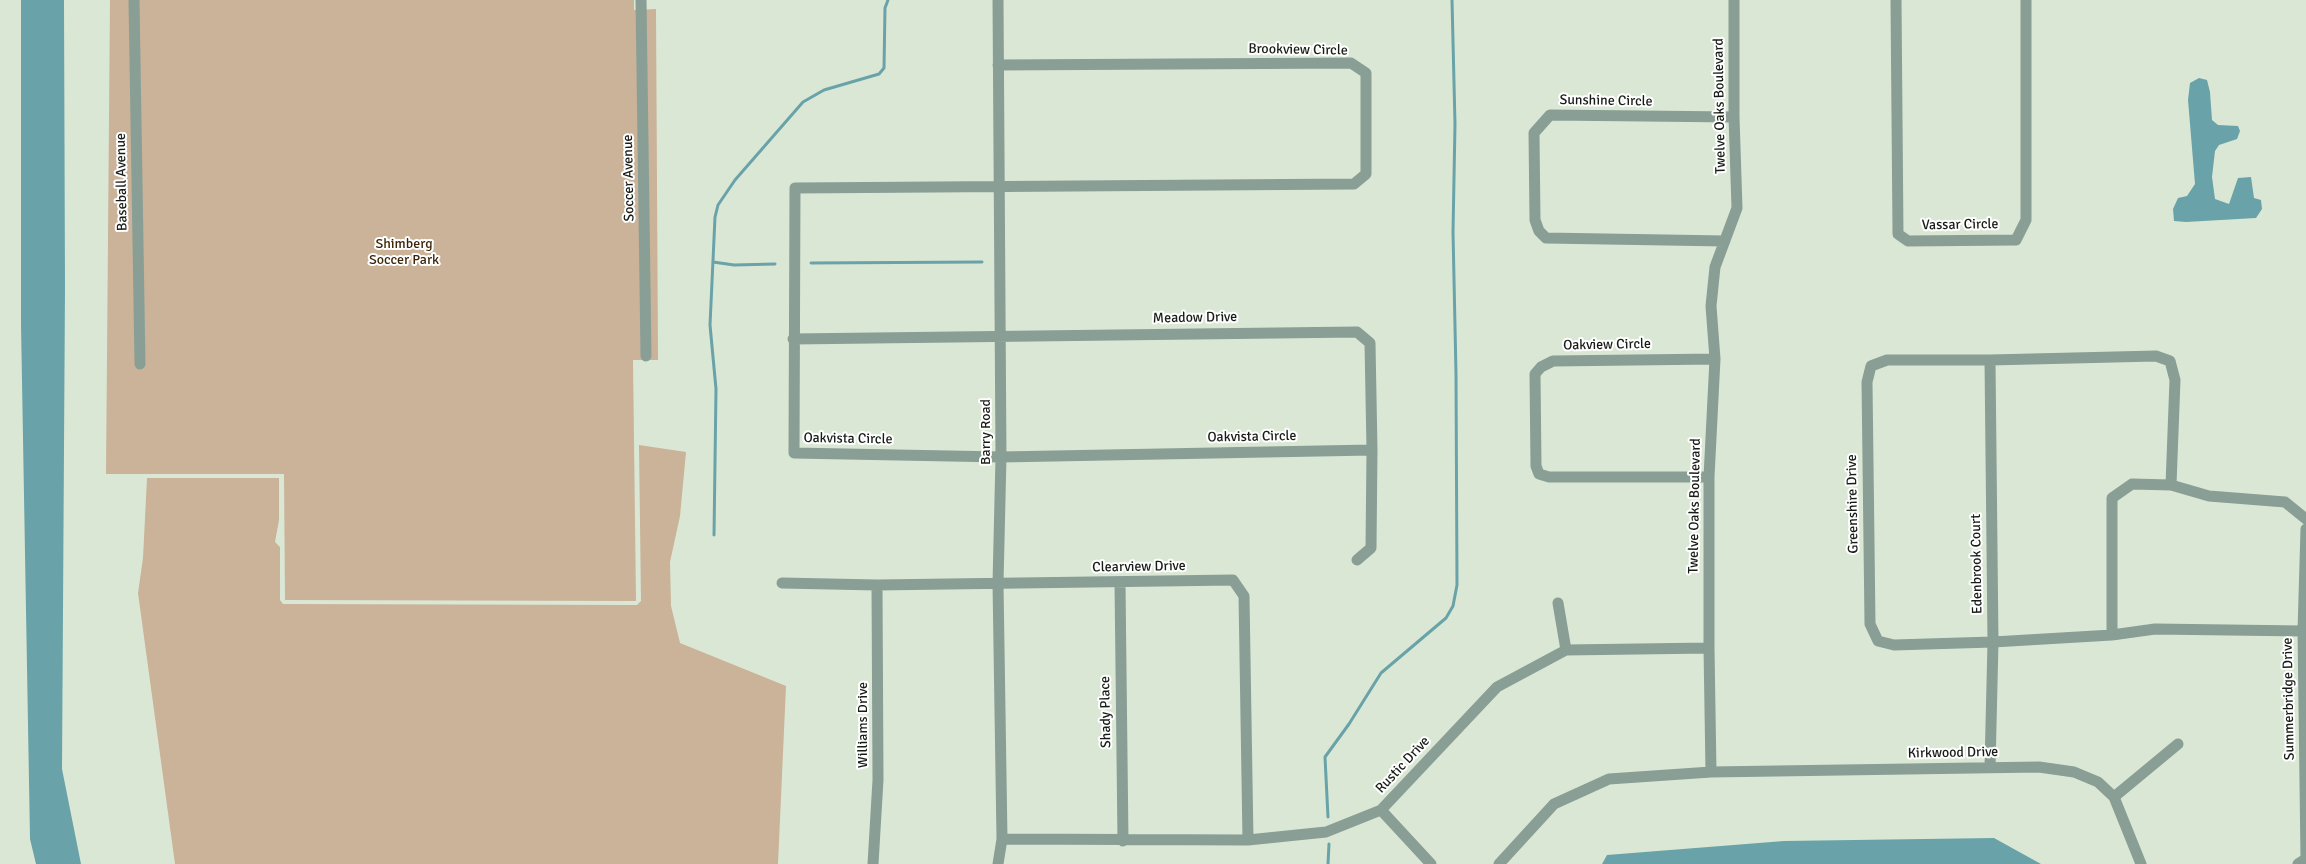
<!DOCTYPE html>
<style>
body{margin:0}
canvas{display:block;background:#dae7d5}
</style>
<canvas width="2306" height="864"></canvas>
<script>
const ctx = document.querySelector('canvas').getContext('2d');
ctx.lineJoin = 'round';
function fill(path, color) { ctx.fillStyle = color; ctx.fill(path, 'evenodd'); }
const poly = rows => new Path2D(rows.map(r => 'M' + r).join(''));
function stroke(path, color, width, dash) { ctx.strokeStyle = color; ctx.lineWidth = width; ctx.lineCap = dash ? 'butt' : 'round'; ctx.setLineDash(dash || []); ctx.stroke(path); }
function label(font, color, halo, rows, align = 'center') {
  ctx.font = font + ' Signika,sans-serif'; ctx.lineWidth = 4; ctx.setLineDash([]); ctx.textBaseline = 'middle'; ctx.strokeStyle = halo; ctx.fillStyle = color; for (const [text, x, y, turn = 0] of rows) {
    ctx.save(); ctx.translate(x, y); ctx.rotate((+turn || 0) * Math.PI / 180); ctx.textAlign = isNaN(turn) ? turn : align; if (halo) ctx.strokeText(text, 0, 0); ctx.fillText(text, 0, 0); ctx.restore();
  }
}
fill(poly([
 [110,0,634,0,634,10,656,9,658,360,633,360,636,601,285,600,284,474,106,474],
 [639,445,686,452,680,516,670,562,671,606,680,643,786,686,778,864,175,864,138,593,143,558,147,478,279,478,279,520,275,542,280,547,280,600,283,604,637,605,641,601]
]), '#cab398');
fill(poly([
 [21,0,64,0,65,288,62,769,81,864,36,864,30,839,21,324],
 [2199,78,2207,80,2210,92,2212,120,2218,125,2238,126,2240,131,2237,139,2219,145,2215,151,2212,177,2215,199,2229,204,2238,178,2251,177,2254,198,2261,200,2262,209,2256,218,2186,222,2174,221,2173,209,2178,198,2187,196,2195,184,2188,100,2190,83],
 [1994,838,2041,864,1602,864,1607,855,1784,841]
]), '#69a3a9');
stroke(poly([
 [713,262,734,265,775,264],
 [811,263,982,262],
 [714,535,716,389,710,325,715,217,718,205,735,180,803,102,824,90,879,74,884,68,885,8,888,0],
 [1328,817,1325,757,1349,724,1381,673,1446,618,1453,606,1457,585,1456,374,1453,232,1455,124,1452,0],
 [1328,864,1329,844]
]), '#69a3a9', 3);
stroke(poly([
 [134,0,140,364],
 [641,0,646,356],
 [1896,0,1898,234,1908,241,2016,240,2026,220,2026,0],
 [998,65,1351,63,1366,73,1366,174,1354,184,795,188,794,453,1001,457,1372,450],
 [1725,241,1546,238,1539,231,1535,220,1534,133,1550,115,1734,117],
 [793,339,1357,332,1370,343,1372,450,1371,548,1357,560],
 [1990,360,1993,642,1990,767],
 [1709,477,1549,477,1539,474,1536,466,1535,374,1541,367,1553,361,1715,359],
 [2171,485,2175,380,2170,361,2156,356,1990,360,1887,360,1871,366,1867,382,1870,624,1878,641,1894,645,1993,642,2112,635,2155,629,2303,631],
 [782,583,877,585,1233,580,1244,596,1248,840],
 [1120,583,1123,841],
 [1558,603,1566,650],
 [2112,635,2112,498,2132,484,2171,485,2209,496,2285,502,2306,519],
 [1711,772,1709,648,1709,477,1715,359,1711,306,1715,267,1737,208,1734,117,1734,0],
 [2114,797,2178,744],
 [1381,810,1431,864],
 [1002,839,1248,840,1326,832,1381,810,1497,687,1566,650,1709,648],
 [873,864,878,780,877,585],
 [998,864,1002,839,998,583,1001,457,998,0],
 [1499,864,1554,804,1609,779,1711,772,2039,767,2074,772,2098,782,2114,797,2141,864],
 [2298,864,2306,859,2303,631,2306,529]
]), '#899f96', 11);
label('14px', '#171c16', '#fff', [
 ["Brookview Circle",1298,50,1],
 ["Sunshine Circle",1606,101,1],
 ["Twelve Oaks Boulevard",1720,106,-91],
 ["Soccer Avenue",629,178,-91],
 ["Baseball Avenue",122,182,-91],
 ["Vassar Circle",1960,225,-1],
 ["Meadow Drive",1195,318,-1],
 ["Oakview Circle",1607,345,-1],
 ["Barry Road",986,432,-90],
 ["Oakvista Circle",1252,437,-1],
 ["Oakvista Circle",848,439,1],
 ["Greenshire Drive",1853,504,-91],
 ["Twelve Oaks Boulevard",1695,506,-89],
 ["Edenbrook Court",1977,564,-91],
 ["Clearview Drive",1139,567,-1],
 ["Summerbridge Drive",2289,699,-91],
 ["Shady Place",1106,712,-91],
 ["Williams Drive",863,725,-90],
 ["Kirkwood Drive",1953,753,-1],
 ["Rustic Drive",1403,765,-47]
]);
label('14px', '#3b2506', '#fff', [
 ["Shimberg",404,244],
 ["Soccer Park",404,260]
]);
</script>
